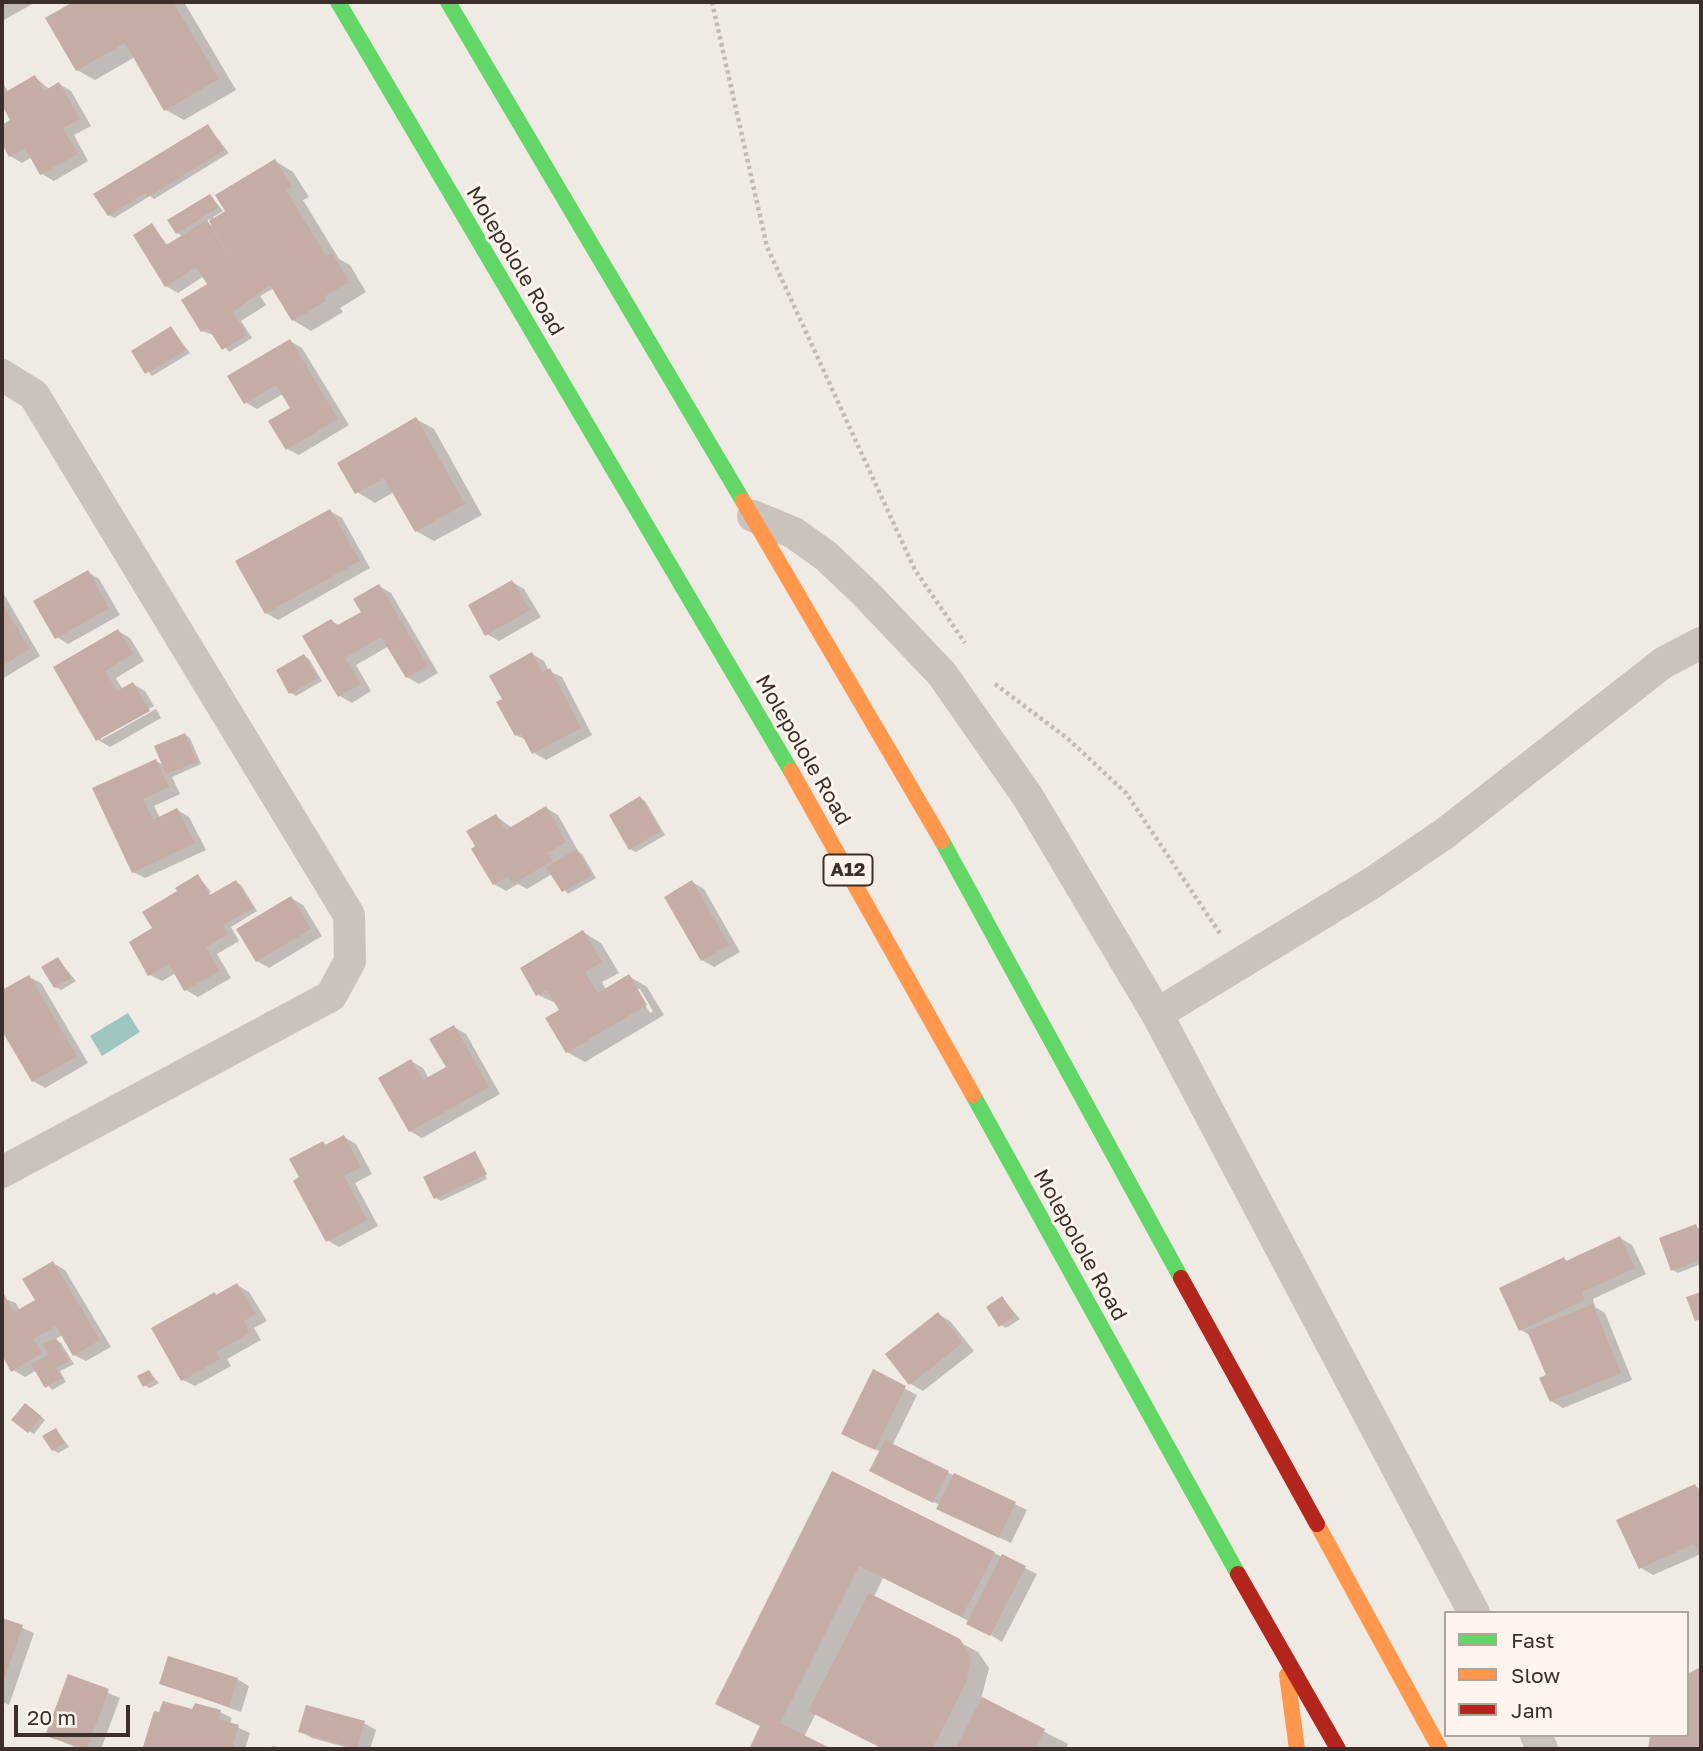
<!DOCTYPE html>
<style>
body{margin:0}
#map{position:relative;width:1703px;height:1751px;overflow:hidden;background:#f0eae5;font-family:"Golos Text",sans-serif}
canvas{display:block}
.frame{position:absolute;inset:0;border:4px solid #3c2e2a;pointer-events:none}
.legend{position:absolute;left:1444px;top:1611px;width:245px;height:126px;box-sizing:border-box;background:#fcf4ed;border:2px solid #afa59f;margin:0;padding:9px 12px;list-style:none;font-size:21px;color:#3c2e2a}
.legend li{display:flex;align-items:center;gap:14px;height:35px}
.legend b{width:35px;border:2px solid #afa59f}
.scale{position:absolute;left:14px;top:1705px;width:116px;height:32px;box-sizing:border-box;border:4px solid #3c2e2a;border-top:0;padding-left:9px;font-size:21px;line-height:24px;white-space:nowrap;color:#3c2e2a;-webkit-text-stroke:5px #fcf4ed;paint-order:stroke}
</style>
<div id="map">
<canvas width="1703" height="1751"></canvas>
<div class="frame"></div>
<ul class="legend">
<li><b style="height:9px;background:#63d668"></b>Fast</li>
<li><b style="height:9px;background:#ff974d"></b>Slow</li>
<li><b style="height:9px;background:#b3261e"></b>Jam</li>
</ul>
<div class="scale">20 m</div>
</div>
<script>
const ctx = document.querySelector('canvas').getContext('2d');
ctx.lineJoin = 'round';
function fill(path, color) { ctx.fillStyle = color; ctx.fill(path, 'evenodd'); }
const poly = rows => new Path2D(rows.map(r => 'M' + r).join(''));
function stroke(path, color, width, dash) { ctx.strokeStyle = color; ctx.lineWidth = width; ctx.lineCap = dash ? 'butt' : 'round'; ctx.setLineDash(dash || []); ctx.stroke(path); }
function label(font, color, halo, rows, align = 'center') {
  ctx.font = font + ' "Golos Text",sans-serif'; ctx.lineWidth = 6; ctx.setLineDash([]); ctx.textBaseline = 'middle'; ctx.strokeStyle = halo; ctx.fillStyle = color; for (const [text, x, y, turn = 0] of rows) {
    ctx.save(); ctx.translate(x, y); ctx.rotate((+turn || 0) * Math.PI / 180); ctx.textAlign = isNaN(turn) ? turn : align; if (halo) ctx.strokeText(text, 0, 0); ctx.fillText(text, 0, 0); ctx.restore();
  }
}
fill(poly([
 [128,1013,140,1032,102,1056,90,1036]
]), '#9fc5c1');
fill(poly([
 [2,2,36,2,2,21],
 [76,2,184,2,236,90,184,120,166,110,135,57,95,80,77,70,47,19],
 [35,77,50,90,59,84,71,91,91,126,74,135,88,161,54,181,42,174,32,157,22,163,10,156,2,141,2,127,12,121,2,102,2,81,8,92],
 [208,126,229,153,154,199,150,196,114,218,109,215],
 [275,161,293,172,309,197,303,200,339,259,350,265,366,292,340,308,343,312,311,331,293,320,274,288,260,296,266,305,241,321,252,338,229,352,216,336,202,331,210,285,204,276,178,293,166,286,152,225,168,246,184,237,177,233,210,196,223,211,213,217,215,220,225,214],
 [210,219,215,227,205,222],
 [171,328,190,353,152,376,133,351],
 [290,341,302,348,349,425,299,455,287,449,292,409,283,394,257,409,245,402],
 [416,419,434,429,482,515,434,541,416,531,394,492,375,503,357,492],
 [330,511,342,518,370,568,278,620,266,613],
 [88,572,99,579,120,615,68,644,57,637],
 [512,582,524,589,541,617,499,641,487,634],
 [379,586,391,593,438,673,419,684,407,677,389,646,356,665,371,691,352,703,340,696,305,636,331,621,341,626,363,613],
 [2,591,40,656,2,679],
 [118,631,130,638,144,661,116,678,123,690,133,684,145,691,154,706,101,736,101,740,156,709,161,718,110,747,98,740,55,667],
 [532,654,544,661,549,671,562,677,592,735,546,760,534,753,526,740,516,735,504,700],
 [304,656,309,659,322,681,296,696,291,693,279,670],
 [185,735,190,738,201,764,172,777,180,794,154,806,160,818,177,810,189,817,206,850,145,878,133,872,94,789,156,761,164,765],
 [640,798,645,801,665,835,636,852,630,849],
 [546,808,558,815,577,849,575,850,582,854,596,878,568,894,552,874,527,889,518,884,506,891,494,884,496,816,512,828],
 [198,876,211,892,191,904,236,882,241,885,257,911,231,927,239,941,217,954,231,978,198,997,186,990,176,973,162,981,150,975,155,929,177,894],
 [692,882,704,889,740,952,714,967,702,960],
 [291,898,303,905,322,936,269,968,257,961],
 [583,932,601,943,619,973,602,982,606,990,629,976,647,987,664,1015,585,1062,567,1052,558,1004,538,995],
 [636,989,640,989,653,1011,650,1013],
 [58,959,76,981,61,990,55,987],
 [29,977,41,983,88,1063,45,1088,33,1081,2,1027,2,992],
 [454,1027,466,1034,500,1094,422,1138,410,1131,411,1061,423,1068,429,1079,448,1068],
 [344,1137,356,1144,372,1174,355,1183,378,1226,339,1247,327,1240,302,1178,323,1143,328,1146],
 [475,1153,487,1179,441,1201,436,1198],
 [1696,1226,1701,1230,1701,1264,1678,1273,1673,1270],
 [1620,1238,1632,1245,1646,1274,1593,1299,1595,1307,1605,1313,1632,1380,1563,1408,1551,1401,1548,1376,1531,1336,1521,1330,1564,1259,1569,1262],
 [53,1263,65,1270,111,1347,86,1361,74,1355,63,1335,55,1339,61,1343,74,1364,60,1371,66,1382,52,1390,37,1370,25,1377,13,1370,2,1352,2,1298,16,1303,20,1311,37,1300],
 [237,1285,249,1292,267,1321,254,1328,261,1340,227,1359,231,1366,195,1386,183,1380,215,1294,218,1296],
 [1002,1298,1020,1319,1006,1328,1001,1325],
 [938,1314,950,1321,974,1351,923,1391,911,1384,887,1354],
 [149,1372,159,1383,150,1388,144,1385],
 [874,1372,917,1395,892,1446,1027,1510,1011,1543,950,1515,940,1505,883,1478,881,1452,855,1440],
 [31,1408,45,1420,34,1434,29,1431],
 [56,1430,69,1447,58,1453,53,1450],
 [833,1474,1037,1574,1002,1642,969,1621,883,1578,874,1597,978,1652,989,1668,981,1699,1068,1744,1066,1749,884,1749,816,1713,804,1737,828,1749,751,1749,762,1727,718,1704],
 [1695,1486,1701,1489,1701,1554,1653,1575,1641,1568],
 [2,1619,34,1633,9,1705,2,1702],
 [1701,1669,1701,1749,1650,1749,1649,1747,1687,1735,1687,1676],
 [69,1676,120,1698,101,1749,79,1749,47,1735],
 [237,1679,249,1686,241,1712,161,1683],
 [193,1712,220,1712,232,1718,230,1724,250,1733,245,1749,151,1749,146,1746],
 [364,1723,376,1730,370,1749,352,1749,312,1738,300,1731],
 [272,1746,291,1749,271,1749]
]), '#0003');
fill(poly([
 [73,2,173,2,219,79,164,111,125,43,76,71,45,18],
 [35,75,44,91,59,82,80,119,63,128,78,154,40,175,25,148,9,157,2,144,2,125,10,120,2,105,2,94],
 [208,124,224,150,148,197,145,193,108,216,93,194],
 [275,159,292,187,286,190,326,256,332,253,349,282,324,297,326,301,292,321,270,285,233,312,247,335,222,350,208,328,201,332,181,300,207,284,196,267,165,287,133,235,152,223,166,245,207,220,231,259,209,221,225,211,215,195],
 [210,194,219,207,176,234,167,220],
 [171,326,186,350,145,374,131,351],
 [290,339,338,419,286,450,268,421,290,408,276,385,244,404,227,376],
 [416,417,465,504,415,532,384,478,355,494,337,463],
 [330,509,360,561,265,614,235,561],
 [88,570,109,608,55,639,33,601],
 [512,580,530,610,485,636,468,605],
 [379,584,428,666,406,678,381,637,345,658,361,684,338,697,302,636,331,619,336,626,361,612,353,599],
 [2,602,29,649,2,666],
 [118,629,133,654,105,671,117,691,133,682,150,711,96,741,53,667],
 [532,652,543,673,550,668,581,728,532,754,521,733,515,736,496,702,502,699,489,676],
 [304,654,318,678,289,694,276,670],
 [185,733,197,762,166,774,154,746],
 [156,759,169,787,143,799,153,820,177,808,195,843,132,873,92,788],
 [640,796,661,831,629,850,609,815],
 [546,806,566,842,547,853,552,861,513,884,509,876,493,885,471,849,475,846,466,831,496,814,506,830],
 [577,849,592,875,562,892,546,867],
 [198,874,210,895,236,880,253,908,223,925,228,934,206,947,220,971,184,991,169,964,148,976,129,942,152,928,142,912,177,891,175,888],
 [692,880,729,945,701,961,664,897],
 [291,896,311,929,256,962,236,929],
 [583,930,602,962,585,972,598,993,629,974,647,1005,566,1053,545,1018,559,1010,547,990,536,996,520,968],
 [58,957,71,978,54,988,41,967],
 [29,975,77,1056,32,1082,2,1031,2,990],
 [454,1025,489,1087,409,1132,378,1078,411,1059,423,1080,446,1067,429,1039],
 [344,1135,361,1167,344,1176,367,1220,326,1242,293,1181,299,1177,289,1159,323,1141,325,1145],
 [475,1151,487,1174,434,1199,423,1177],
 [1696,1224,1701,1238,1701,1259,1671,1271,1659,1238],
 [1620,1236,1635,1268,1582,1292,1585,1300,1519,1331,1499,1288,1564,1257,1566,1261],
 [53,1261,100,1340,73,1356,56,1326,33,1339,42,1353,11,1372,2,1355,2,1295,4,1294,14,1312,35,1300,22,1279],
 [237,1283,256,1314,244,1321,250,1333,216,1352,220,1359,181,1381,151,1328,215,1292,216,1295],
 [1701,1292,1701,1319,1695,1321,1686,1297],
 [1002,1296,1015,1315,999,1327,986,1307],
 [1593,1304,1621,1373,1550,1402,1539,1378,1546,1375,1527,1331],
 [938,1312,963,1343,909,1385,885,1354],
 [56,1338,69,1361,56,1368,62,1378,45,1388,31,1364,49,1355,43,1344],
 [873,1369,906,1386,875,1450,841,1434],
 [149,1370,155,1380,143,1387,137,1376],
 [25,1403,41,1416,28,1433,11,1420],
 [56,1428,65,1443,52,1451,42,1436],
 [885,1440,949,1471,933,1503,869,1471],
 [832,1471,995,1552,962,1617,859,1566,780,1723,832,1749,749,1749,760,1726,715,1704],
 [954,1473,1016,1502,999,1538,936,1509],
 [1695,1484,1701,1496,1701,1559,1694,1544,1639,1569,1616,1520],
 [1002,1554,1026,1566,990,1636,966,1624],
 [869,1593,960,1639,971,1657,967,1681,932,1749,883,1749,808,1711],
 [2,1618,23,1625,2,1685],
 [168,1656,238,1678,229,1707,159,1684],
 [1701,1667,1701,1749,1648,1749,1650,1735,1687,1735,1687,1674],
 [68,1674,109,1689,87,1749,45,1736],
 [982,1697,1045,1729,1035,1749,955,1749],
 [163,1701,192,1709,195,1703,221,1710,218,1719,239,1725,232,1749,143,1747,154,1711,159,1712],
 [306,1705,365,1721,357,1749,298,1732]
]), '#c5aca5');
stroke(poly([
 [712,2,767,247,915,570,965,643],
 [995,684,1067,738,1126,793,1221,935]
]), '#c3bab5', 4.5, [3.5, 3.5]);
stroke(poly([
 [2,375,34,395,349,915,350,961,331,996,2,1172],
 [753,516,794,533,826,556,866,594,942,674,1028,797,1157,1014,1474,1613],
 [1157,1014,1372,883,1444,834,1663,663,1701,643],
 [1536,1735,1542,1749]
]), '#cac2bd', 32);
stroke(poly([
 [338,2,791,771],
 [448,2,743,501],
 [942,841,1181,1278],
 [973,1095,1238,1574]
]), '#63d668', 16);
stroke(poly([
 [743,501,942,841],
 [791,771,973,1095],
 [1317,1524,1440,1749],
 [1287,1675,1297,1749]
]), '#ff974d', 16);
stroke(poly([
 [1181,1278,1317,1524],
 [1238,1574,1338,1749]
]), '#b3261e', 16);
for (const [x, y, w] of [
 [848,870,49]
]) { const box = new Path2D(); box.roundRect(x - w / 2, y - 15.5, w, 31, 5); ctx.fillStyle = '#fcf4ed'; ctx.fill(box); stroke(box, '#3c2e2a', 2); }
label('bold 19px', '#3c2e2a', null, [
 ["A12",848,870]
]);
label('21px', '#3c2e2a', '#fcf4ed', [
 ["Molepolole Road",515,261,59],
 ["Molepolole Road",803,750,60],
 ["Molepolole Road",1080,1245,61]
]);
</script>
